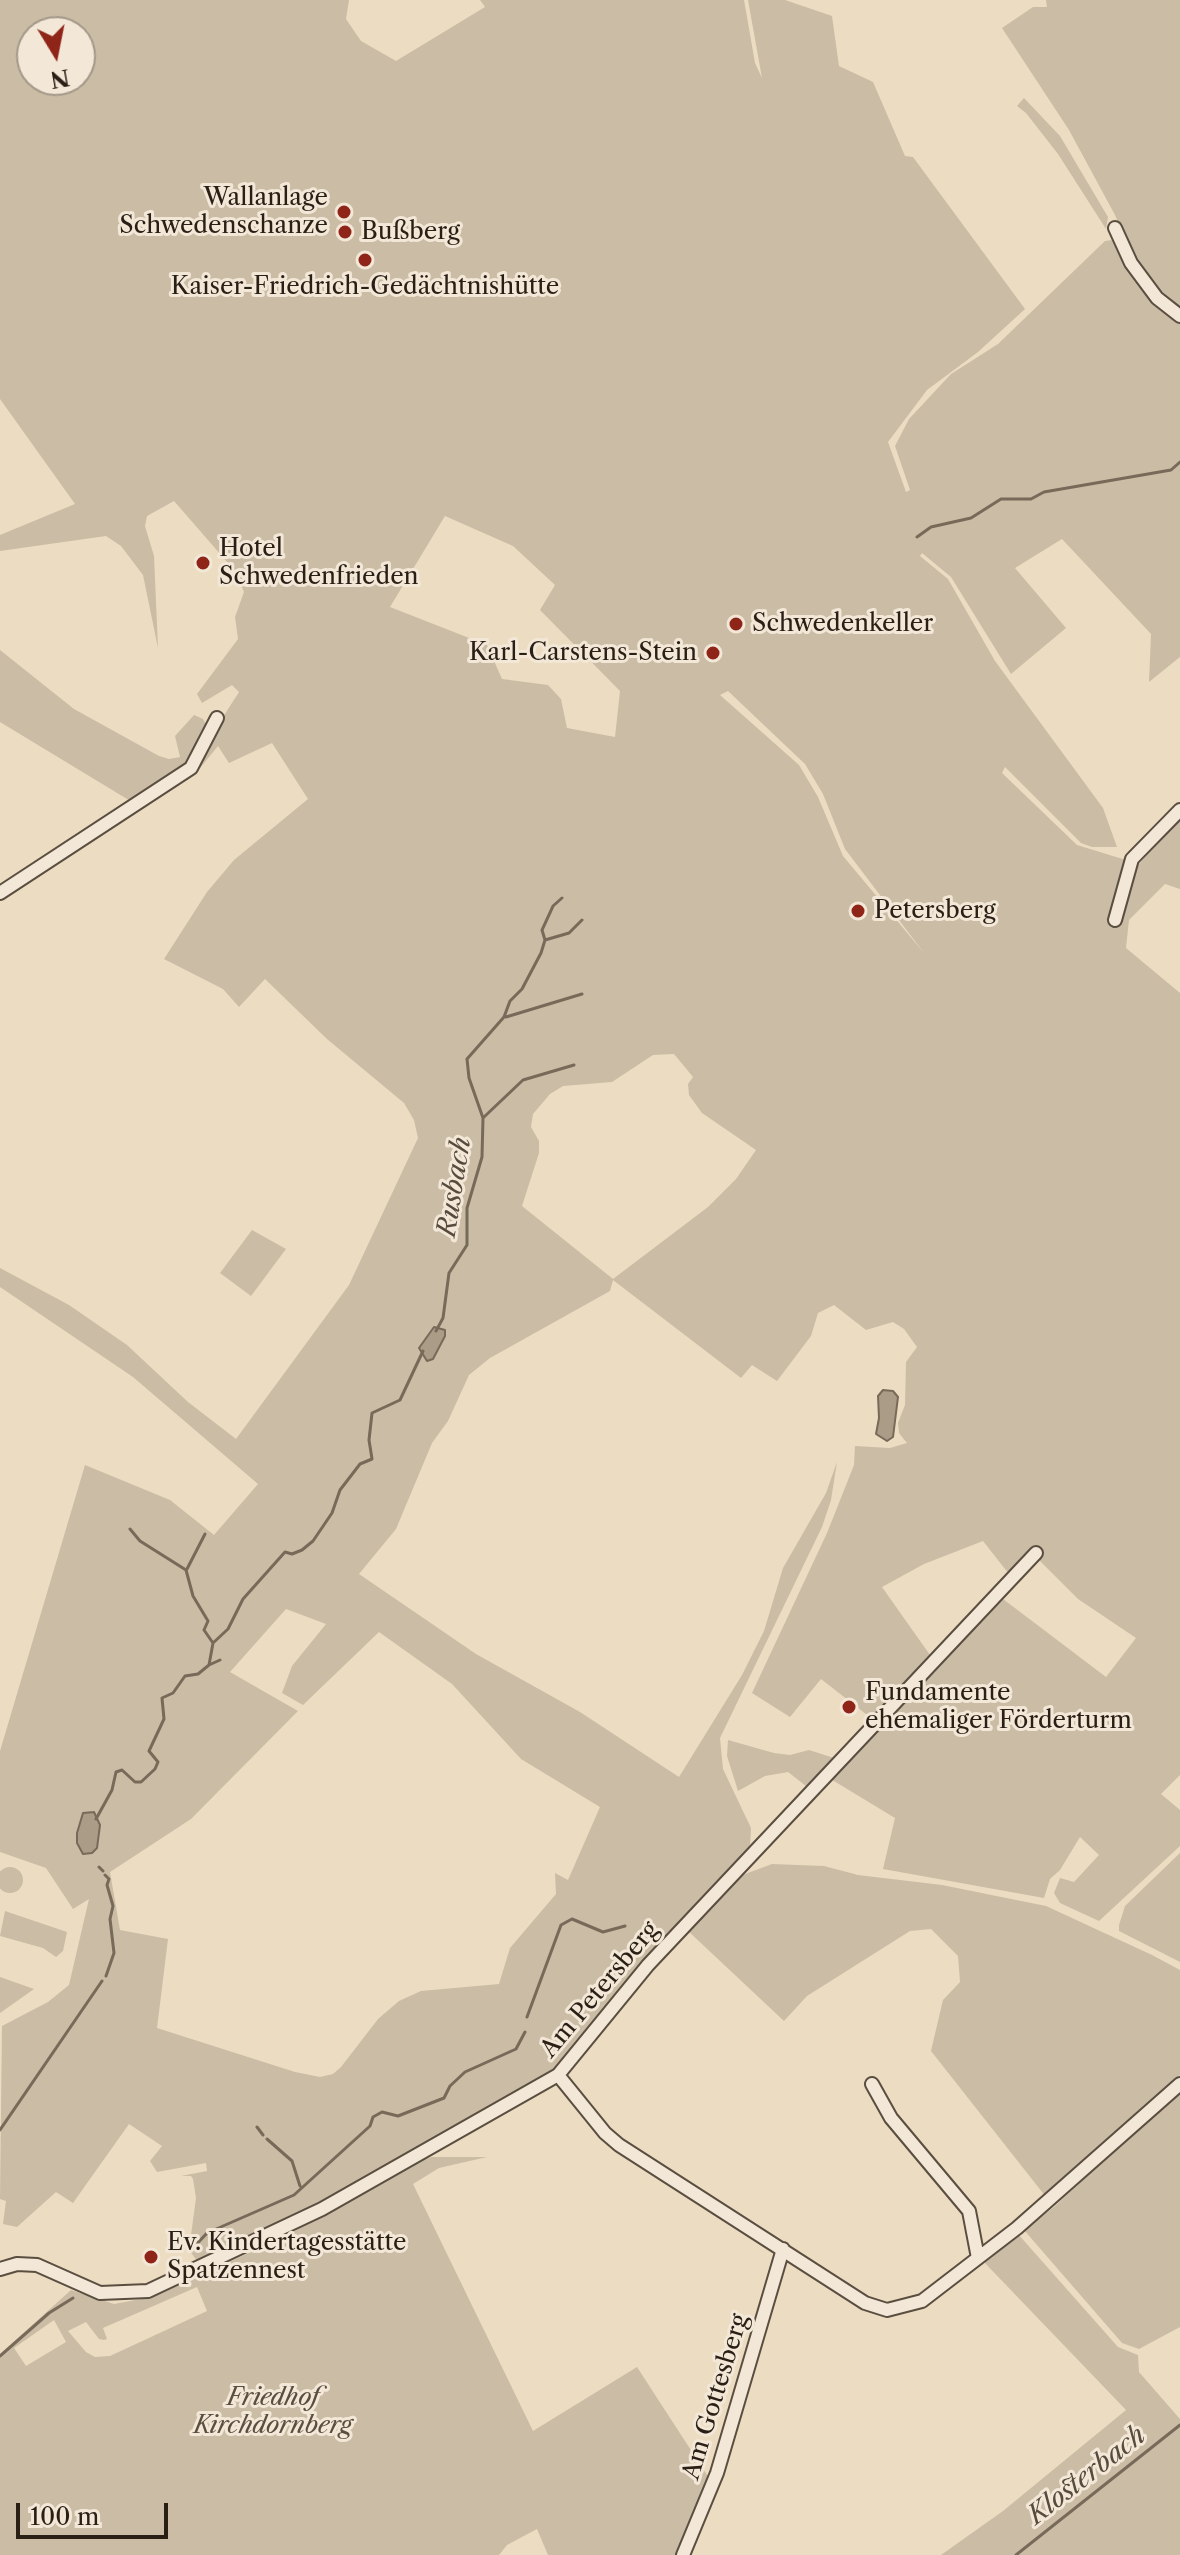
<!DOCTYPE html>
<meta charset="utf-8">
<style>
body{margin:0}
#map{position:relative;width:1180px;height:2555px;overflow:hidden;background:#ecdcc2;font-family:"Libre Caslon Text",serif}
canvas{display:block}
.north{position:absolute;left:16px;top:16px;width:80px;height:80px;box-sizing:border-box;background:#f3e8d7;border:2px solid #a39889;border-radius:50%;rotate:170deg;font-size:22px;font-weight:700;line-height:32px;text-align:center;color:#2a1f15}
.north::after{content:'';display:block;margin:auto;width:28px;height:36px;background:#8f2418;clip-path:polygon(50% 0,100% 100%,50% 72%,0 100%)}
.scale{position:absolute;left:16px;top:2503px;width:152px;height:36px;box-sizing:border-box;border:4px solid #2a1f15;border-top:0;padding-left:10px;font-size:24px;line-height:28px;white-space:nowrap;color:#2a1f15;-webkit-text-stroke:6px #f3e8d7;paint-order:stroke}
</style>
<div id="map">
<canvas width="1180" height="2555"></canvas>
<div class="north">N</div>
<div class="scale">100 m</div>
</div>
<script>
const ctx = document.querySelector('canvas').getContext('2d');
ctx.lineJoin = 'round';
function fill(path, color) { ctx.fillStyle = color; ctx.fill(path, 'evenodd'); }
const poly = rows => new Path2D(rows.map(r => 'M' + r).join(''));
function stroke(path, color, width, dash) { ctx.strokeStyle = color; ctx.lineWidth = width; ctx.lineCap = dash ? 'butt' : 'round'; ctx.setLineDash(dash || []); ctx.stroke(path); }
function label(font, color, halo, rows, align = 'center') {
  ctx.font = font + ' "Libre Caslon Text",serif'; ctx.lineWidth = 6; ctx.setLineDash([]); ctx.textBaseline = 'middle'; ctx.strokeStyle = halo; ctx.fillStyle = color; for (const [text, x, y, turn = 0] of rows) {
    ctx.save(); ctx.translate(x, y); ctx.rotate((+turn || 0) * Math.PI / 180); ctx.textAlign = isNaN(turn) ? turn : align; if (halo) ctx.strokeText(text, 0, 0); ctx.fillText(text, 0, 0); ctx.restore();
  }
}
fill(poly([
 [0,0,349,0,346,19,361,41,396,61,485,7,480,0,744,0,755,63,762,78,748,0,785,0,832,16,839,66,873,82,905,156,913,157,1025,309,978,352,927,390,888,442,906,492,910,490,895,446,909,419,951,374,998,344,1105,241,1112,240,1153,301,1180,321,1180,657,1149,682,1151,634,1062,539,1015,568,1066,628,1011,674,951,577,922,553,920,556,948,579,995,661,1103,808,1117,847,1092,847,1081,843,1005,767,1002,773,1077,845,1139,864,1180,817,1180,889,1165,884,1129,920,1126,948,1180,993,1180,1775,1161,1794,1180,1810,1180,1846,1099,1921,1060,1903,1054,1893,1060,1878,1074,1882,1099,1855,1080,1837,1060,1870,1050,1879,1044,1898,883,1869,895,1818,829,1778,1003,1599,1106,1677,1136,1638,1078,1599,1031,1552,1009,1574,983,1541,924,1564,882,1587,930,1655,871,1718,821,1679,790,1717,752,1693,827,1533,854,1465,855,1446,890,1448,907,1443,899,1433,898,1423,905,1405,906,1362,917,1347,904,1329,893,1322,866,1330,834,1305,818,1313,811,1336,777,1381,752,1365,741,1378,613,1280,610,1291,490,1358,469,1375,448,1421,432,1443,396,1529,359,1574,476,1654,580,1712,679,1777,742,1675,764,1631,783,1568,826,1493,837,1462,831,1500,822,1527,720,1738,723,1769,751,1828,750,1847,631,1977,549,2075,269,2232,198,2262,189,2250,196,2198,193,2179,191,2176,181,2176,207,2171,206,2163,157,2172,150,2161,162,2146,129,2124,73,2203,56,2192,17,2227,3,2224,6,2201,0,2199,2,2026,48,2002,69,1985,89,1899,73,1909,46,1868,0,1852,0,1751,85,1465,170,1500,214,1535,258,1484,133,1377,0,1287,0,1268,69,1305,127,1345,188,1402,236,1439,349,1285,418,1138,414,1120,404,1103,327,1039,265,979,239,1007,223,989,164,959,207,892,234,860,308,799,272,743,229,763,218,746,196,773,132,802,0,722,0,650,74,709,159,756,169,759,180,757,175,736,194,715,203,719,208,728,221,720,239,692,232,685,202,703,197,694,238,639,235,617,244,592,235,571,174,501,147,516,145,526,154,556,158,648,143,575,121,546,106,536,0,551,0,535,75,504,0,399],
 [32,32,80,32,80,80,32,80],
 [445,516,513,546,555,585,540,610,620,691,615,737,567,728,561,699,548,685,502,679,487,645,390,607],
 [728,691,805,764,823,794,845,849,924,953,843,856,818,797,799,765,720,695],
 [674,1054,693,1077,688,1084,689,1095,702,1113,756,1150,736,1179,708,1207,613,1279,522,1206,539,1153,539,1141,531,1127,533,1114,550,1094,563,1086,612,1082,653,1055],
 [286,1609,326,1624,292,1666,282,1693,303,1705,379,1632,452,1684,521,1759,600,1807,568,1880,555,1873,556,1894,510,1948,499,1984,421,1991,399,2001,378,2019,341,2067,333,2074,320,2077,295,2072,157,2028,168,1939,120,1930,110,1872,191,1819,298,1711,230,1672],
 [1046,0,1180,0,1180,306,1158,295,1134,260,1115,215,1069,130,1002,28,1033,7,1047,7],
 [1024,98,1060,136,1108,217,1106,229,1058,154,1026,113,1017,106],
 [252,1230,286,1249,251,1296,220,1273],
 [728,1740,774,1753,790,1755,809,1750,834,1758,806,1786,788,1772,765,1776,738,1791,727,1756],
 [1180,1853,1180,1962,1119,1931,1119,1925,1125,1906],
 [772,1864,824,1866,858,1875,942,1885,1046,1906,1152,1955,1180,1970,1180,2075,1046,2197,931,2051,943,2000,960,1982,958,1956,931,1929,910,1931,807,1996,784,2021,687,1930,737,1877],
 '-3 1880a13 13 0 1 1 26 0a13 13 0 1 1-26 0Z',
 [5,1911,67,1932,63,1951,56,1957,43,1948,0,1936],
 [0,1977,34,1989,0,2013],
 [1180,2089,1180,2327,1139,2349,1122,2343,1024,2230,1054,2207],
 [432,2157,487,2157,439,2168,413,2184,533,2431,637,2367,709,2478,677,2555,548,2555,537,2529,507,2545,499,2555,0,2555,0,2354,71,2290,114,2304,152,2297,286,2236,412,2163],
 [197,2287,207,2311,110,2356,95,2357,86,2352,68,2331,86,2322,99,2339,104,2340,107,2339,103,2328],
 [54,2320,66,2342,26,2366,14,2348],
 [1018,2234,1118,2347,1138,2355,1139,2372,1180,2419,1180,2555,941,2555,1003,2511,1126,2410,983,2261]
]), '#cbbca5');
const water = poly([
 [434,1327,445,1330,445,1336,433,1359,427,1361,419,1348,434,1327],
 [883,1390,893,1391,898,1397,893,1437,887,1441,876,1434,879,1418,878,1396,883,1390],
 [94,1812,100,1825,97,1848,92,1853,83,1854,77,1843,77,1833,83,1813,94,1812]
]);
fill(water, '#aa9c87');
stroke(water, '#776a59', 2);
stroke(poly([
 [917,537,931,527,971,518,1001,499,1031,499,1044,492,1171,470,1180,462],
 [545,940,569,933,582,920],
 [506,1017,582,994],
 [484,1117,523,1080,574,1065],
 [436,1331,443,1318,449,1273,467,1245,467,1208,482,1157,483,1118,469,1078,467,1059,504,1017,510,1001,522,989,541,953,545,940,542,930,553,906,562,898],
 [130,1529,140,1541,186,1570,193,1596,208,1621,204,1630,213,1643],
 [187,1569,205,1534],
 [209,1665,220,1660],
 [96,1819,112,1790,116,1772,122,1770,135,1782,141,1782,155,1769,158,1762,149,1751,164,1719,162,1698,173,1693,185,1676,198,1674,209,1665,213,1643,228,1629,243,1599,285,1552,292,1554,302,1550,313,1541,332,1513,340,1490,360,1464,372,1459,369,1440,372,1413,400,1400,423,1351],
 [99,1867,103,1871],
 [105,1875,109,1879,107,1885,113,1906,110,1919,114,1953,106,1976],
 [527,2017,561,1925,572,1919,603,1932,625,1926],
 [257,2127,263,2135],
 [0,2130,102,1981],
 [267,2139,292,2161,300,2186],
 [194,2247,207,2233,294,2195,370,2126,373,2117,382,2112,398,2116,444,2098,450,2086,465,2072,516,2049,525,2032],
 [0,2356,49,2313,73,2298],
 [1016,2555,1180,2425]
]), '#776a59', 3);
const minor = poly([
 [1115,228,1131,263,1157,298,1180,316],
 [0,893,191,768,217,718],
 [1115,920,1132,859,1180,810],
 [558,2075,605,2133,619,2145,865,2303,887,2310,922,2301,1017,2228,1180,2084],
 [872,2084,891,2118,969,2211,978,2258],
 [0,2269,17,2264,37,2265,100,2293,148,2291,322,2209,558,2075,648,1965,1036,1553],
 [683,2555,717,2473,783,2249]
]);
stroke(minor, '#5a4e40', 16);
stroke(minor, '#f3e8d7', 12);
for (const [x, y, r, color] of [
 [344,212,8,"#8f2418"],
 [345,232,8,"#8f2418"],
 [365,260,8,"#8f2418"],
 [203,563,8,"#8f2418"],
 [736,624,8,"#8f2418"],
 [713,653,8,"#8f2418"],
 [858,911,8,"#8f2418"],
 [849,1707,8,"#8f2418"],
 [151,2257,8,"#8f2418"]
]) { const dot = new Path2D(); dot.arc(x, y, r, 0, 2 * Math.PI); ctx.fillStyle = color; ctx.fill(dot); stroke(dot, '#f3e8d7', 3); }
label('24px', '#2a1f15', '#f3e8d7', [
 ["Wallanlage",328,198,"right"],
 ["Schwedenschanze",328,226,"right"],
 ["Bußberg",361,232],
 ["Kaiser-Friedrich-Gedächtnishütte",365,287,"center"],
 ["Hotel",219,549],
 ["Schwedenfrieden",219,577],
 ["Schwedenkeller",752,624],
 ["Karl-Carstens-Stein",697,653,"right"],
 ["Petersberg",874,911],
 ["Fundamente",865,1693],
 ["ehemaliger Förderturm",865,1721],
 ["Ev. Kindertagesstätte",167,2243],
 ["Spatzennest",167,2271]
], 'left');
label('24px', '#2a1f15', '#f3e8d7', [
 ["Am Petersberg",600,1990,-50],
 ["Am Gottesberg",716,2397,-73]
]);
label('italic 24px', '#5a4e40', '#f3e8d7', [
 ["Friedhof",273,2398],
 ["Kirchdornberg",273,2426]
]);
label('italic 26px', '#574b3d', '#f3e8d7', [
 ["Rusbach",455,1187,-81],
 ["Klosterbach",1087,2476,-38]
]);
</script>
